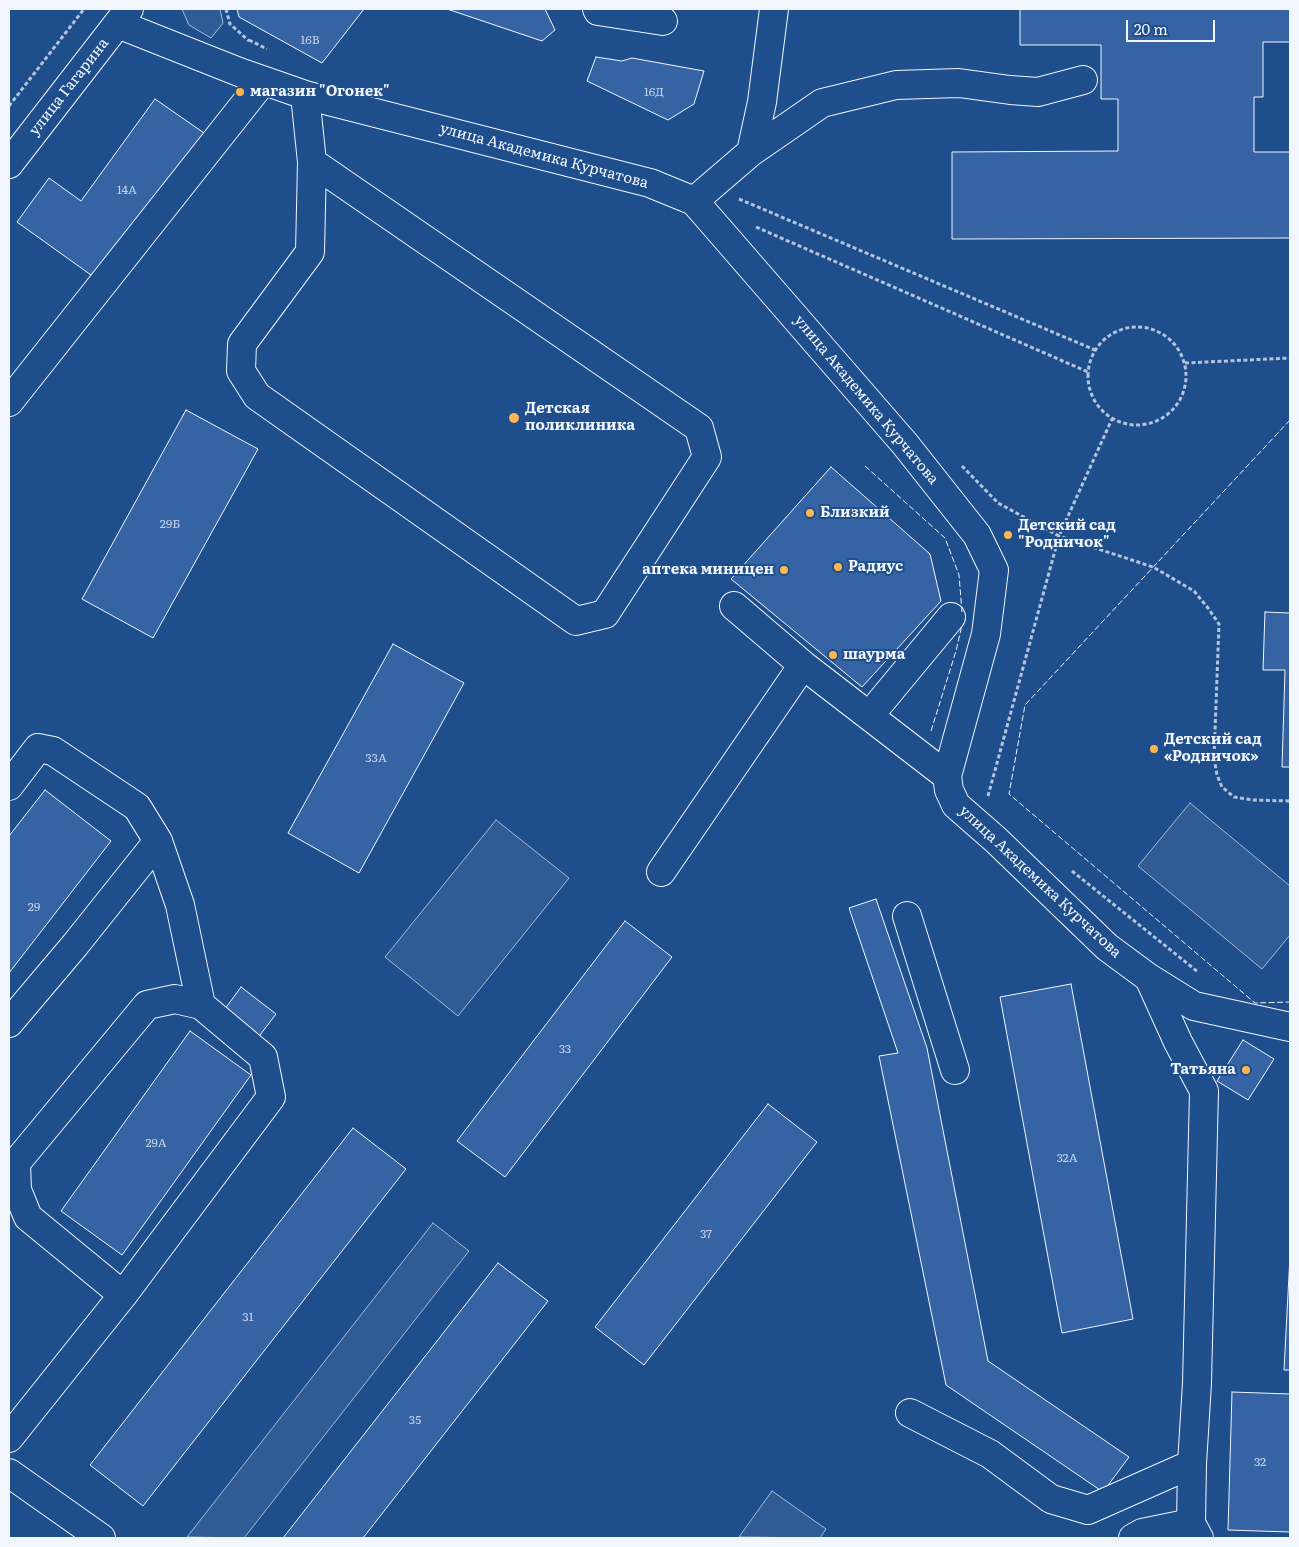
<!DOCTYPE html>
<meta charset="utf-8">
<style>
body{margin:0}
#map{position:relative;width:1299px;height:1547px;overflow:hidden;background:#1f4e8c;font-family:Literata,serif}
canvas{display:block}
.frame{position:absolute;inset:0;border:10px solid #f2f6ff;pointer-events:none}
.scale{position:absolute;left:1126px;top:20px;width:89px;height:22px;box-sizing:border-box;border:2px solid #f2f6ff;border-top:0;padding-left:6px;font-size:15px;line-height:18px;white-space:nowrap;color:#f2f6ff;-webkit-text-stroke:4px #1f4e8c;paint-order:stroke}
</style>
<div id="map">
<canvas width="1299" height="1547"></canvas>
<div class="frame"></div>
<div class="scale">20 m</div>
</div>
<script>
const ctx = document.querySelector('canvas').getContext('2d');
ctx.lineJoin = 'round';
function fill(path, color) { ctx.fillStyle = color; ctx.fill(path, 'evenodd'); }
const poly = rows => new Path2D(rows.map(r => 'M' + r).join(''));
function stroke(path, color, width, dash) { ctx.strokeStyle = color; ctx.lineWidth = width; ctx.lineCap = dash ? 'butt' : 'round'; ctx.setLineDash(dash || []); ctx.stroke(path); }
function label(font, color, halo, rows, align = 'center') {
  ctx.font = font + ' Literata,serif'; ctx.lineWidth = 4; ctx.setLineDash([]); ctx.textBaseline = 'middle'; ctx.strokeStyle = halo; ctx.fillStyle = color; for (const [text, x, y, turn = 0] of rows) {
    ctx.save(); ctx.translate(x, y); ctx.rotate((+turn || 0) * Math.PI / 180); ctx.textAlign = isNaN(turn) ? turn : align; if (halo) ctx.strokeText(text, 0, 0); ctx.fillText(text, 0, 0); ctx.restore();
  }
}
const built = poly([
 [182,9,220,9,223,23,211,38,189,25,182,9],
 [1190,803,1290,886,1290,935,1262,969,1138,866,1190,803],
 [496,820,569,878,458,1016,385,957,496,820],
 [433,1223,469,1251,244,1538,187,1537,433,1223],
 [772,1491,826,1529,820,1538,739,1537,772,1491]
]);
fill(built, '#305b95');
stroke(built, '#a8bbd7', 1);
const building = poly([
 [237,9,364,9,322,63,239,17,237,9],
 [447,9,545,9,555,30,542,41,447,9],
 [1020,9,1290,9,1290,42,1263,42,1263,97,1254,97,1254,152,1290,152,1290,238,952,239,952,152,1118,151,1118,99,1101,99,1101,45,1020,45,1020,9],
 [596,57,622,61,632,58,704,71,694,104,668,120,587,81,596,57],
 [155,99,204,133,98,280,17,222,49,178,81,201,155,99],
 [186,410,258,449,153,638,82,599,186,410],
 [831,467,930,554,941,601,862,687,731,579,831,467],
 [1265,612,1290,613,1290,767,1282,767,1285,670,1263,670,1265,612],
 [393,644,464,683,359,873,288,833,393,644],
 [45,790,111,841,9,973,9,836,45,790],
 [876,899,927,1048,988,1361,1129,1457,1103,1492,946,1385,879,1056,898,1053,849,908,876,899],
 [625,921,672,957,505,1177,457,1141,625,921],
 [1071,984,1133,1319,1062,1333,1000,997,1071,984],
 [241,987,276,1014,257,1039,222,1013,241,987],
 [190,1031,251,1075,122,1255,61,1211,190,1031],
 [1243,1040,1274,1059,1248,1100,1217,1081,1243,1040],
 [768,1104,817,1142,644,1365,595,1327,768,1104],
 [353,1128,406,1169,143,1506,90,1465,353,1128],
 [1290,1256,1290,1370,1284,1370,1290,1256],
 [498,1263,548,1301,363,1538,283,1538,498,1263],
 [1232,1392,1290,1394,1290,1532,1228,1530,1232,1392]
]);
fill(building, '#3563a3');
stroke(building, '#f2f6ff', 1);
const minor = poly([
 [597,9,598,11,663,21],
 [118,24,239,72,305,95,650,183,694,201,905,444,977,535,994,570,986,634,947,776,949,790,956,805,996,840,1107,947,1149,978,1194,1006,1290,1027],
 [305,95,312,162,310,252,242,344,241,371,257,396,576,621,605,614,707,457,699,428,312,162],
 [751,152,822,103,896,85,959,83,1010,90,1038,92,1083,80],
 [9,164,129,9],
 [694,201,751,152,762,102,774,9],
 [9,402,263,81],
 [734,606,803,665,947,776],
 [869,716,951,617],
 [9,786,38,748,53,751,137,807,158,841,75,945,9,1023],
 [158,841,180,905,201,1005],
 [661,872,803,665],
 [907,916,955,1070],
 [1149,978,1178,1042,1204,1091,1197,1383,1192,1464,1191,1523,1199,1538],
 [910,1413,990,1454,1051,1499,1088,1510,1192,1464],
 [9,1438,123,1295,271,1097,263,1057,201,1005,175,999,147,1005,16,1163,17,1190,28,1217,123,1295],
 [9,1473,101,1538],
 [1133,1538,1142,1533,1191,1523]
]);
stroke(minor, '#f2f6ff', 30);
stroke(poly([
 [226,9,230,24,249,41],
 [249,40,267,49],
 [9,106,84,9],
 [739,199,1095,350],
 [756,227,1088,372],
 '1088 376a49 49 0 1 1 98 0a49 49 0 1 1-98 0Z',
 [1185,363,1290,358],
 [962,466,998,503,1059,536,1112,419],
 [988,796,1059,536,1153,567,1194,591,1208,608,1219,624,1214,758,1217,775,1222,787,1234,797,1253,800,1290,801],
 [1072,871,1198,972]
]), '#b3c4dc', 3, [4, 2.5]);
stroke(minor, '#1f4e8c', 28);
stroke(poly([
 [1290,420,1025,705,1009,794,1255,1003,1290,1002],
 [865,466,945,538,959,575,962,612],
 [931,731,956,651,962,625]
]), '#f2f6ff', 1, [6, 2.5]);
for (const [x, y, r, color] of [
 [240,92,5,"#ffb74d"],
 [514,418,6,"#ffb74d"],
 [810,513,5,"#ffb74d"],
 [1008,535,5,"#ffb74d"],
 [838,567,5,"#ffb74d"],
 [784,570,5,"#ffb74d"],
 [833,655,5,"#ffb74d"],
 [1154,749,5,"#ffb74d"],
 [1246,1070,5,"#ffb74d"]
]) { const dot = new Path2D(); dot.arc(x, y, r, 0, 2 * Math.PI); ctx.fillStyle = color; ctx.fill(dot); stroke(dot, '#1f4e8c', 2); }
label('12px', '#c3d1e8', null, [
 ["16В",310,40],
 ["16Д",654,92],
 ["14А",127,190],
 ["29Б",170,524],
 ["33А",376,758],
 ["29",34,907],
 ["33",565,1049],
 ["29А",156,1143],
 ["32А",1067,1158],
 ["37",706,1234],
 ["31",248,1317],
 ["35",415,1420],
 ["32",1260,1462]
]);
label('15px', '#f2f6ff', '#1f4e8c', [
 ["улица Гагарина",69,87,-52],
 ["улица Академика Курчатова",544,156,15],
 ["улица Академика Курчатова",866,400,50],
 ["улица Академика Курчатова",1040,882,43]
]);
label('bold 15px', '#f2f6ff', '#1f4e8c', [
 ["магазин \"Огонек\"",250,92],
 ["Детская",525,409],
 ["поликлиника",525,426],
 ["Близкий",820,513],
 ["Детский сад",1018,526],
 ["\"Родничок\"",1018,543],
 ["Радиус",848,567],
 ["аптека миницен",774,570,"right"],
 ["шаурма",843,655],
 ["Детский сад",1164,740],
 ["«Родничок»",1164,757],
 ["Татьяна",1236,1070,"right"]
], 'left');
</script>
